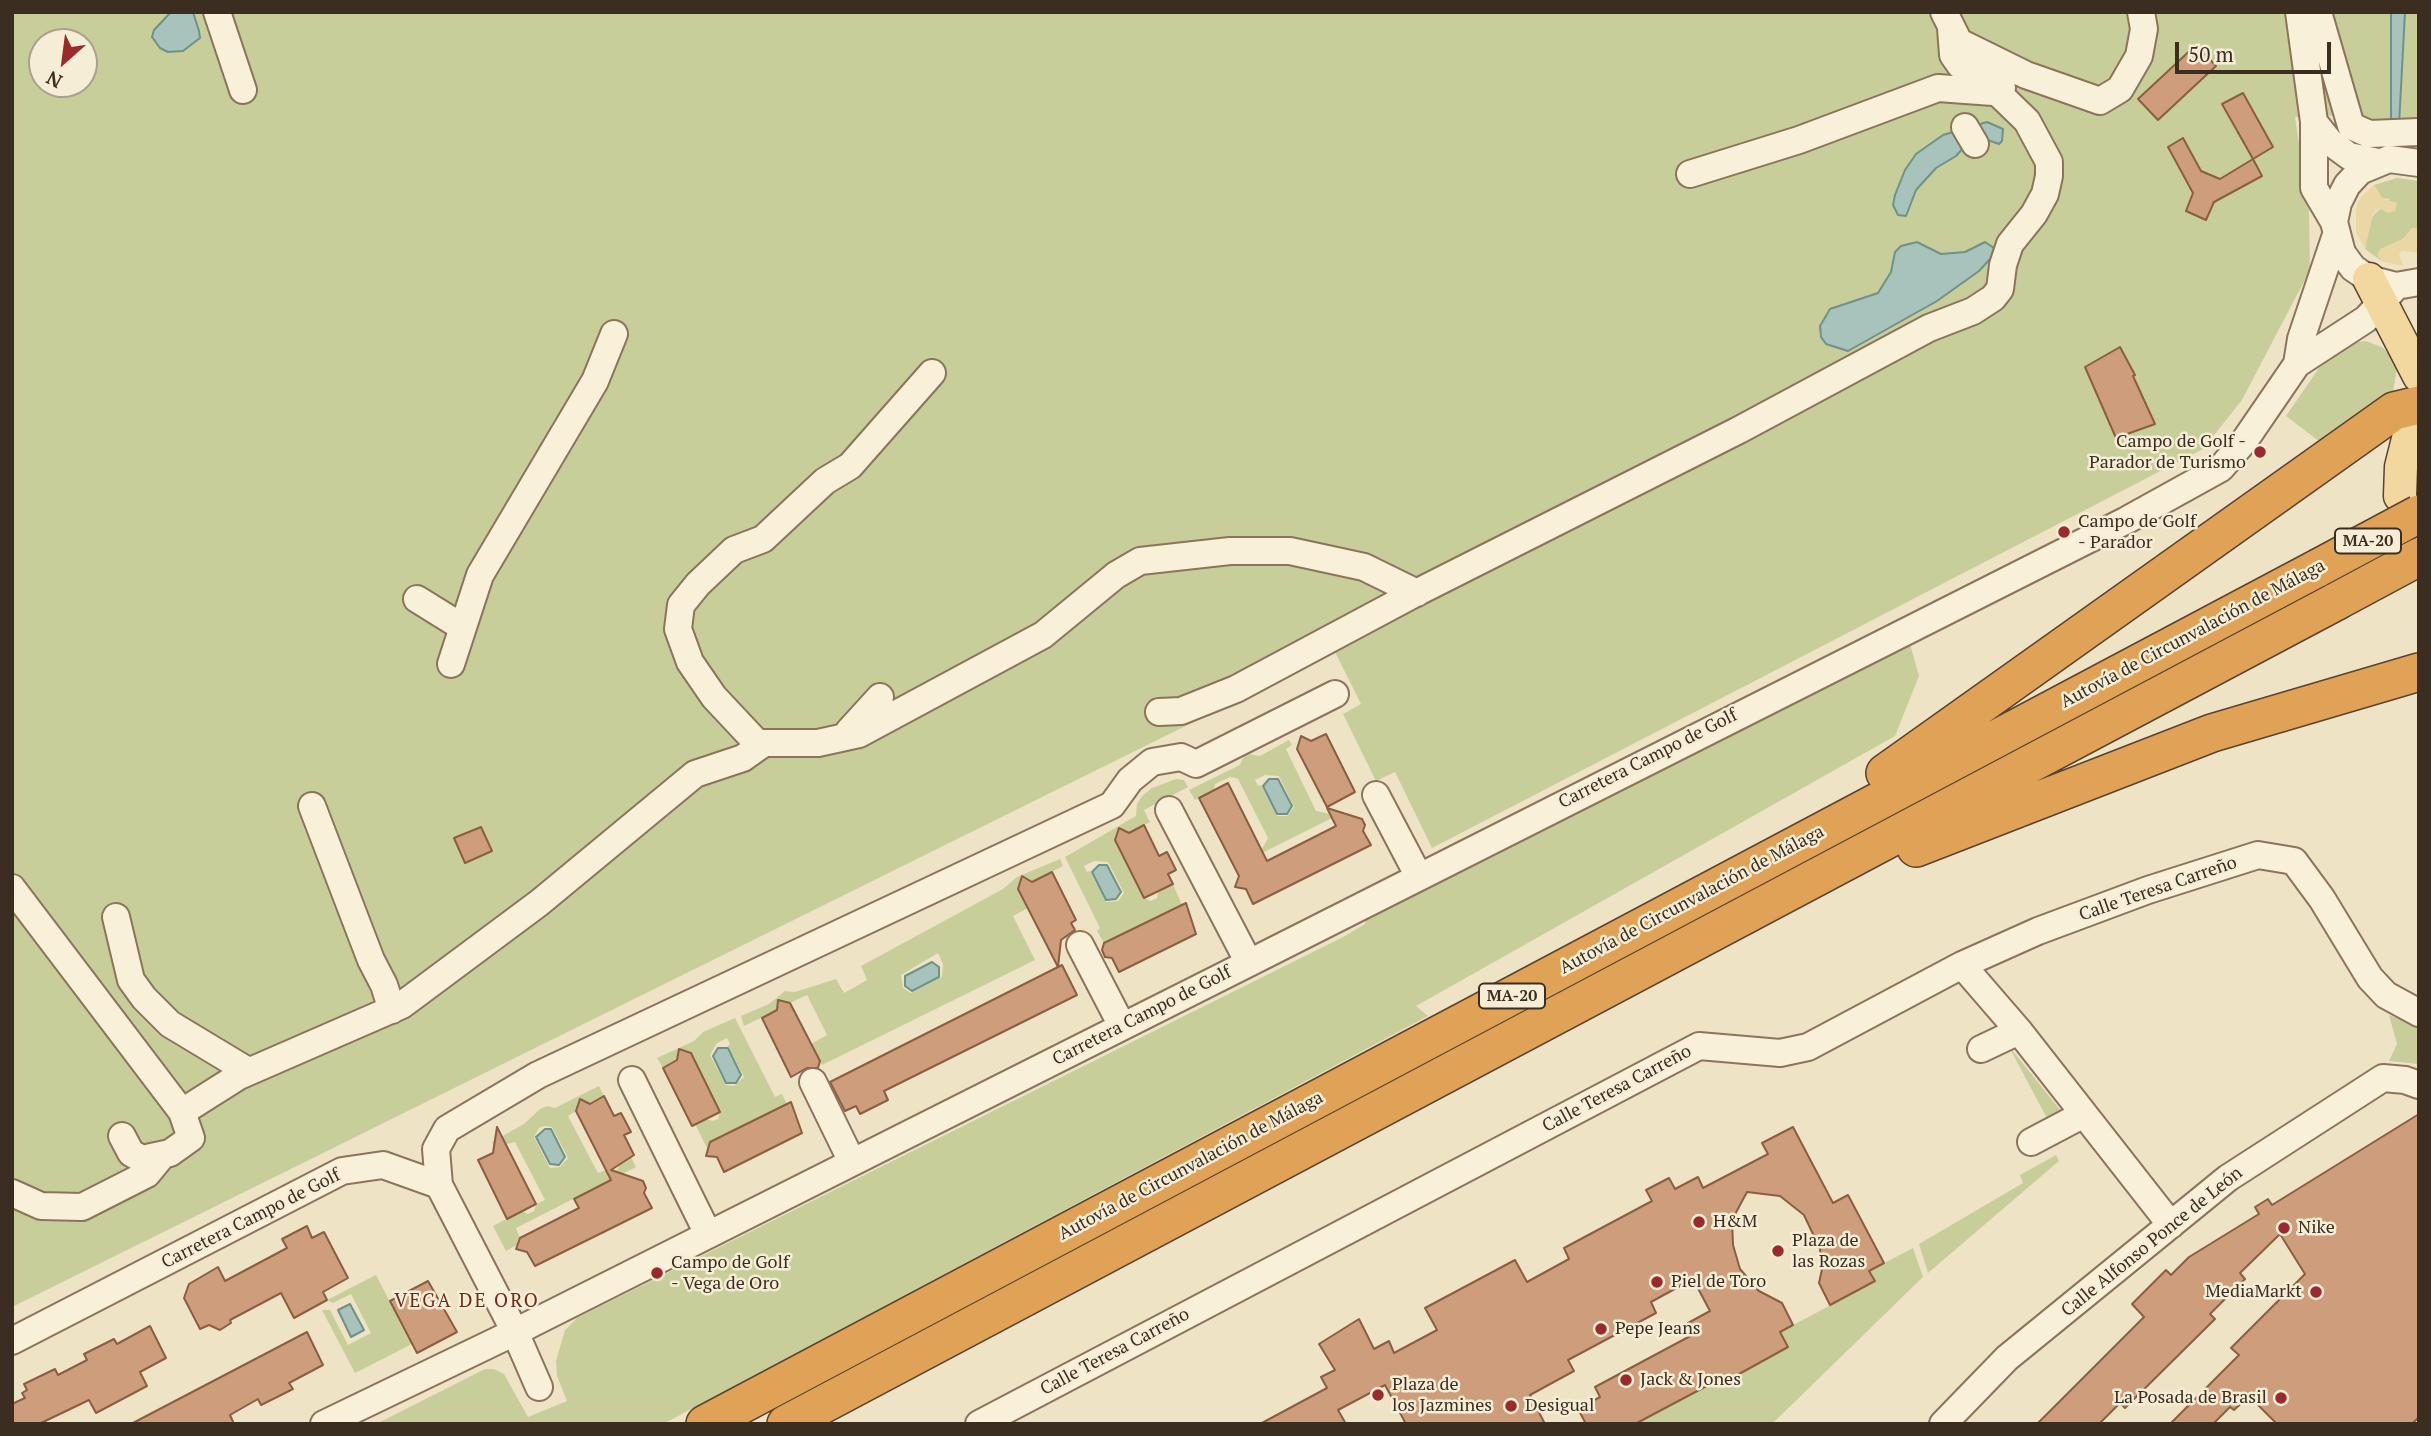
<!DOCTYPE html>
<meta charset="utf-8">
<style>
body{margin:0}
#map{position:relative;width:2431px;height:1436px;overflow:hidden;background:#efe3c6;font-family:"PT Serif",serif}
canvas{display:block}
.frame{position:absolute;inset:0;border:14px solid #3b2d1f;pointer-events:none}
.north{position:absolute;left:28px;top:28px;width:70px;height:70px;box-sizing:border-box;background:#f6edd6;border:2px solid #aba08d;border-radius:50%;rotate:208deg;font-size:19px;font-weight:700;line-height:28px;text-align:center;color:#3b2d1f}
.north::after{content:'';display:block;margin:auto;width:24px;height:32px;background:#9b2a2c;clip-path:polygon(50% 0,100% 100%,50% 72%,0 100%)}
.scale{position:absolute;left:2175px;top:42px;width:156px;height:32px;box-sizing:border-box;border:4px solid #3b2d1f;border-top:0;padding-left:9px;font-size:21px;line-height:24px;white-space:nowrap;color:#3b2d1f;-webkit-text-stroke:5px #f6edd6;paint-order:stroke}
</style>
<div id="map">
<canvas width="2431" height="1436"></canvas>
<div class="frame"></div>
<div class="north">N</div>
<div class="scale">50 m</div>
</div>
<script>
const ctx = document.querySelector('canvas').getContext('2d');
ctx.lineJoin = 'round';
function fill(path, color) { ctx.fillStyle = color; ctx.fill(path, 'evenodd'); }
const poly = rows => new Path2D(rows.map(r => 'M' + r).join(''));
function stroke(path, color, width, dash) { ctx.strokeStyle = color; ctx.lineWidth = width; ctx.lineCap = dash ? 'butt' : 'round'; ctx.setLineDash(dash || []); ctx.stroke(path); }
function label(font, color, halo, rows, align = 'center') {
  ctx.font = font + ' "PT Serif",serif'; ctx.lineWidth = 5; ctx.setLineDash([]); ctx.textBaseline = 'middle'; ctx.strokeStyle = halo; ctx.fillStyle = color; for (const [text, x, y, turn = 0] of rows) {
    ctx.save(); ctx.translate(x, y); ctx.rotate((+turn || 0) * Math.PI / 180); ctx.textAlign = isNaN(turn) ? turn : align; if (halo) ctx.strokeText(text, 0, 0); ctx.fillText(text, 0, 0); ctx.restore();
  }
}
fill(poly([
 [12,12,2419,12,2417,129,2363,125,2349,115,2295,117,2309,212,2310,270,2242,400,2203,449,1432,848,1395,772,1376,781,1343,714,1361,704,1335,652,12,1307],
 [42,42,84,42,84,84,42,84],
 [2397,178,2419,181,2419,229,2412,228,2403,239,2387,246,2381,259,2383,262,2365,249,2371,218,2390,199,2382,198,2374,185],
 [2366,341,2382,347,2391,356,2397,369,2393,391,2328,448,2286,416,2319,368,2352,343],
 [1910,644,1919,676,1895,736,1416,1006,1428,1016,663,1424,376,1424,485,1369,494,1369,504,1374,528,1417,567,1401,557,1376,556,1361,565,1330,577,1318,1343,937,1365,924,1367,913],
 [1289,740,1292,745,1286,749,1316,811,1330,814,1332,818,1256,856,1254,853,1262,849,1268,838,1238,779,1231,777,1221,781,1215,784,1214,790,1195,800,1189,790,1240,765,1243,758,1249,754,1260,756],
 [1265,775,1279,776,1294,807,1287,816,1277,816,1261,785,1258,786,1255,780],
 [1176,779,1184,780,1188,787,1144,810,1150,822,1129,833,1117,833,1115,840,1144,898,1151,901,1157,898,1158,892,1173,884,1182,905,1104,943,1097,931,1100,928,1065,857,1136,816,1137,804,1142,796,1152,788],
 [1094,861,1108,862,1124,893,1118,901,1106,902,1090,871,1087,872,1084,866],
 [1060,859,1063,866,1032,882,1026,879,1028,908,1013,916,1035,960,822,1065,811,1044,827,1035,807,995,790,1003,778,1004,777,1010,744,1026,741,1016,769,1004,785,991,795,992,836,979,844,993,867,980,861,966,1003,889,1017,877],
 [938,953,943,964,942,977,911,993,903,988,901,975],
 [2389,1015,2419,1027,2419,1064,2389,1061,2397,1044],
 [735,1018,775,1097,782,1094,787,1104,710,1142,708,1150,695,1124,706,1119,712,1121,718,1119,720,1112,691,1053,684,1051,677,1060,663,1068,657,1058,694,1041,703,1032],
 [727,1038,730,1044,728,1046,744,1077,734,1086,726,1085,710,1055,717,1043],
 [2008,1045,2065,1116,2050,1124],
 [599,1086,604,1096,590,1104,578,1104,576,1111,568,1116,598,1173,606,1170,613,1172,618,1169,619,1163,631,1157,636,1167,516,1228,520,1238,518,1244,506,1251,493,1226,522,1211,528,1214,534,1211,536,1204,545,1200,515,1142,494,1147,492,1142,524,1124,540,1109,547,1106,555,1108],
 [544,1126,552,1127,568,1158,560,1167,550,1168,534,1137,539,1128],
 [2056,1155,2059,1161,1928,1273,1919,1244,2023,1183,2020,1175],
 [1913,1248,1923,1277,1772,1424,1635,1424,1718,1380,1721,1384,1787,1347,1780,1332,1874,1282,1869,1271],
 [376,1275,412,1344,355,1373,322,1310,330,1310,348,1345,371,1333,351,1294,333,1303,327,1300]
]), '#c8ce9a');
fill(poly([
 [2374,185,2382,198,2397,203,2395,211,2388,213,2379,208,2373,214,2365,249,2356,232,2356,207,2361,197],
 [2412,228,2419,229,2419,253,2402,251,2399,255,2404,266,2383,262,2377,255,2380,249,2403,239]
]), '#ebd7a4');
const water = poly([
 [171,12,193,12,199,31,200,38,183,51,168,52,160,48,152,37,154,30,171,12],
 [2391,12,2405,12,2399,125,2391,125,2391,12],
 [1987,122,2003,129,2002,141,1999,144,1982,138,1964,147,1956,156,1936,168,1916,190,1906,216,1898,215,1893,205,1895,195,1905,170,1916,154,1943,135,1987,122],
 [1917,242,1941,254,1965,252,1985,242,1994,248,1991,258,1979,271,1937,301,1848,351,1826,344,1821,337,1820,326,1830,309,1878,293,1891,272,1895,252,1901,246,1917,242],
 [1269,779,1278,779,1292,806,1287,814,1277,814,1263,786,1269,779],
 [1099,865,1107,865,1121,892,1116,899,1106,900,1092,872,1099,865],
 [932,962,939,967,939,977,912,991,905,986,905,976,932,962],
 [718,1048,728,1048,741,1075,736,1083,726,1083,713,1056,718,1048],
 [545,1129,551,1129,565,1157,559,1165,550,1164,536,1137,545,1129],
 [350,1304,364,1330,351,1337,338,1310,350,1304]
]);
fill(water, '#a8c3bb');
stroke(water, '#6e9289', 2);
const building = poly([
 [2196,45,2216,66,2158,120,2138,99,2196,45],
 [2243,93,2273,147,2253,159,2222,104,2243,93],
 [2183,138,2201,171,2220,179,2253,159,2262,176,2214,202,2206,220,2186,211,2193,193,2168,147,2183,138],
 [2120,347,2135,375,2133,376,2155,424,2116,438,2085,367,2120,347],
 [1326,734,1355,792,1327,807,1297,749,1301,736,1311,741,1326,734],
 [1228,783,1267,861,1336,826,1327,808,1362,819,1365,825,1363,831,1371,845,1253,904,1246,889,1235,887,1239,876,1199,798,1228,783],
 [1144,825,1159,856,1167,852,1176,870,1168,874,1173,884,1144,898,1115,840,1119,828,1129,833,1144,825],
 [481,827,492,851,465,863,454,838,481,827],
 [1052,872,1076,920,1071,923,1075,930,1061,940,1058,967,1062,965,1077,995,884,1091,888,1100,860,1114,856,1106,845,1111,830,1082,1058,967,1018,889,1022,876,1032,882,1052,872],
 [1186,903,1196,934,1119,972,1112,958,1105,957,1102,950,1104,943,1186,903],
 [778,1000,790,1003,820,1061,818,1068,807,1068,791,1077,762,1018,777,1010,778,1000],
 [679,1049,691,1053,720,1112,692,1126,663,1068,677,1060,679,1049],
 [604,1096,614,1116,621,1113,631,1132,624,1135,634,1155,611,1170,643,1181,646,1188,644,1193,652,1208,535,1266,527,1252,516,1249,520,1238,579,1208,574,1199,611,1180,576,1111,580,1099,590,1104,604,1096],
 [791,1102,802,1133,724,1172,717,1157,706,1156,710,1142,791,1102],
 [2419,1114,2419,1417,2412,1424,2277,1424,2249,1396,2234,1410,2230,1407,2213,1424,2170,1424,2239,1355,2231,1348,2305,1274,2280,1234,2240,1273,2245,1279,2210,1314,2215,1319,2125,1408,2120,1403,2099,1424,2037,1424,2144,1317,2132,1304,2166,1270,2171,1275,2189,1257,2259,1214,2255,1207,2268,1199,2272,1205,2419,1114],
 [497,1127,536,1204,507,1219,478,1160,493,1153,497,1127],
 [1793,1127,1833,1203,1848,1195,1884,1263,1869,1271,1875,1281,1830,1305,1819,1283,1822,1269,1820,1249,1804,1215,1780,1196,1747,1192,1732,1220,1733,1245,1740,1269,1759,1291,1782,1303,1793,1325,1780,1332,1788,1347,1721,1384,1718,1380,1635,1424,1586,1424,1578,1409,1600,1397,1595,1387,1694,1334,1688,1323,1710,1311,1693,1279,1651,1302,1656,1313,1568,1360,1574,1371,1530,1395,1545,1424,1406,1424,1385,1385,1338,1410,1346,1424,1260,1424,1327,1388,1321,1377,1335,1370,1319,1344,1359,1319,1374,1349,1389,1341,1394,1353,1437,1330,1425,1308,1515,1260,1527,1282,1569,1259,1564,1248,1652,1201,1646,1190,1669,1178,1675,1189,1698,1177,1703,1188,1768,1154,1762,1143,1793,1127],
 [307,1226,312,1238,324,1232,348,1278,323,1292,327,1300,294,1318,281,1293,230,1320,231,1323,220,1330,209,1325,200,1329,184,1298,189,1284,218,1267,225,1281,287,1248,282,1239,307,1226],
 [428,1281,457,1332,417,1353,390,1301,428,1281],
 [150,1326,166,1358,140,1372,147,1386,96,1413,89,1400,39,1424,12,1424,12,1404,25,1398,22,1393,27,1390,24,1384,55,1369,58,1375,87,1360,84,1354,114,1339,117,1344,150,1326],
 [307,1332,323,1365,289,1383,293,1389,261,1405,258,1399,230,1415,234,1424,131,1424,307,1332]
]);
fill(building, '#ce9d7c');
stroke(building, '#8b5e41', 2);
const minor = poly([
 [217,12,243,90],
 [1944,12,1959,42,2026,75,2100,101,2120,89,2139,56,2144,29,2141,12],
 [2299,12,2314,122,2314,188,2334,222],
 [2318,12,2351,126,2369,134,2419,132],
 [1951,28,1953,55,1960,65,2002,88],
 [2314,122,2330,142,2349,156,2378,162],
 [1965,127,1975,144],
 [2419,163,2389,159,2360,171,2347,185,2338,203,2334,222,2342,253,2353,268,2369,279,2396,286,2419,282],
 [1690,174,1799,140,1938,88,1993,92,2000,89],
 [2297,364,2366,319,2392,291],
 [417,599,462,627],
 [451,664,480,575,595,381,614,334],
 [1159,712,1181,711,1236,689,1412,595,1739,430,1929,328,1973,311,1993,298,2000,289,2003,265,2010,244,2034,214,2045,194,2049,176,2049,162,2027,121,1996,91],
 [849,731,880,697],
 [760,746,714,697,690,662,678,629,681,605,698,584,734,550,763,539,825,481,850,466,932,373],
 [1376,795,1418,875],
 [312,806,371,960,384,985,392,1010],
 [1169,810,1249,963],
 [12,888,182,1112],
 [116,917,131,980,144,998,170,1024,248,1071],
 [1080,945,1122,1026],
 [1962,965,2019,1031,2171,1225],
 [1981,1049,2019,1031],
 [632,1080,708,1234],
 [813,1082,852,1162],
 [122,1136,131,1153,142,1159,170,1153,191,1138,182,1112,239,1076,402,1005,539,903,695,774,743,758,764,743,818,743,859,734,1043,635,1116,575,1140,561,1230,551,1290,551,1364,567,1417,593],
 [2031,1142,2084,1114],
 [439,1185,436,1149,447,1129,538,1075,1112,805,1130,780,1152,762,1181,757,1196,764,1335,694],
 [12,1193,41,1206,82,1207,147,1174,161,1157],
 [12,1341,342,1171,383,1165,439,1185,515,1332,539,1387],
 [324,1424,515,1332,1249,963,2127,520,2221,468,2245,440,2297,364,2301,339,2336,235],
 [979,1424,1699,1046,1780,1053,1808,1047,1962,965,2038,931,2148,890,2258,855,2294,861,2322,899,2370,978,2386,995,2419,1013],
 [1943,1424,2007,1358,2228,1178,2383,1078,2405,1080,2419,1085]
]);
const major = poly([
 [2369,279,2419,376],
 [2400,496,2401,467,2409,435,2419,413]
]);
const highway = poly([
 [1885,773,2394,411,2419,405],
 [1916,848,2212,733,2419,672],
 [705,1424,2318,568],
 [786,1424,2337,601]
]);
stroke(minor, '#8b745b', 30);
stroke(major, '#594330', 35);
stroke(highway, '#594330', 40);
stroke(minor, '#f9f0da', 26);
stroke(major, '#f2d79f', 32);
stroke(highway, '#dfa257', 37);
const highwayBridge = poly([
 [2318,568,2419,514],
 [2337,601,2419,557]
]);
stroke(highwayBridge, '#594330', 40, []);
stroke(highwayBridge, '#dfa257', 37);
for (const [x, y, r, color] of [
 [2260,452,7,"#9b2a2c"],
 [2064,532,7,"#9b2a2c"],
 [1699,1222,7,"#9b2a2c"],
 [2284,1228,7,"#9b2a2c"],
 [1778,1251,7,"#9b2a2c"],
 [657,1273,7,"#9b2a2c"],
 [1657,1282,7,"#9b2a2c"],
 [2316,1292,7,"#9b2a2c"],
 [1601,1329,7,"#9b2a2c"],
 [1626,1380,7,"#9b2a2c"],
 [1378,1395,7,"#9b2a2c"],
 [2281,1398,7,"#9b2a2c"],
 [1511,1406,7,"#9b2a2c"]
]) { const dot = new Path2D(); dot.arc(x, y, r, 0, 2 * Math.PI); ctx.fillStyle = color; ctx.fill(dot); stroke(dot, '#f6edd6', 2.5); }
for (const [x, y, w] of [
 [2368,541,66],
 [1512,996,66]
]) { const box = new Path2D(); box.roundRect(x - w / 2, y - 12.5, w, 25, 5); ctx.fillStyle = '#f6edd6'; ctx.fill(box); stroke(box, '#3b2d1f', 2); }
label('bold 16px', '#3b2d1f', null, [
 ["MA-20",2368,541],
 ["MA-20",1512,996]
]);
label('18px', '#3b2d1f', '#f6edd6', [
 ["Campo de Golf -",2246,442,"right"],
 ["Parador de Turismo",2246,463,"right"],
 ["Campo de Golf",2078,522],
 ["- Parador",2078,543],
 ["H&M",1713,1222],
 ["Nike",2298,1228],
 ["Plaza de",1792,1241],
 ["las Rozas",1792,1262],
 ["Campo de Golf",671,1263],
 ["- Vega de Oro",671,1284],
 ["Piel de Toro",1671,1282],
 ["MediaMarkt",2302,1292,"right"],
 ["Pepe Jeans",1615,1329],
 ["Jack & Jones",1640,1380],
 ["Plaza de",1392,1385],
 ["los Jazmines",1392,1406],
 ["La Posada de Brasil",2267,1398,"right"],
 ["Desigual",1525,1406]
], 'left');
label('18px', '#3b2d1f', '#f6edd6', [
 ["Autovía de Circunvalación de Málaga",2193,634,-28],
 ["Carretera Campo de Golf",1648,759,-27],
 ["Calle Teresa Carreño",2158,889,-19],
 ["Autovía de Circunvalación de Málaga",1692,900,-28],
 ["Carretera Campo de Golf",1142,1016,-27],
 ["Calle Teresa Carreño",1617,1089,-28],
 ["Autovía de Circunvalación de Málaga",1191,1166,-28],
 ["Carretera Campo de Golf",251,1219,-27],
 ["Calle Alfonso Ponce de León",2152,1242,-39],
 ["Calle Teresa Carreño",1115,1352,-28]
]);
ctx.letterSpacing = '2px';
label('19px', '#692d1e', '#f6edd6', [
 ["VEGA DE ORO",467,1302]
]);
ctx.letterSpacing = '0px';
</script>
